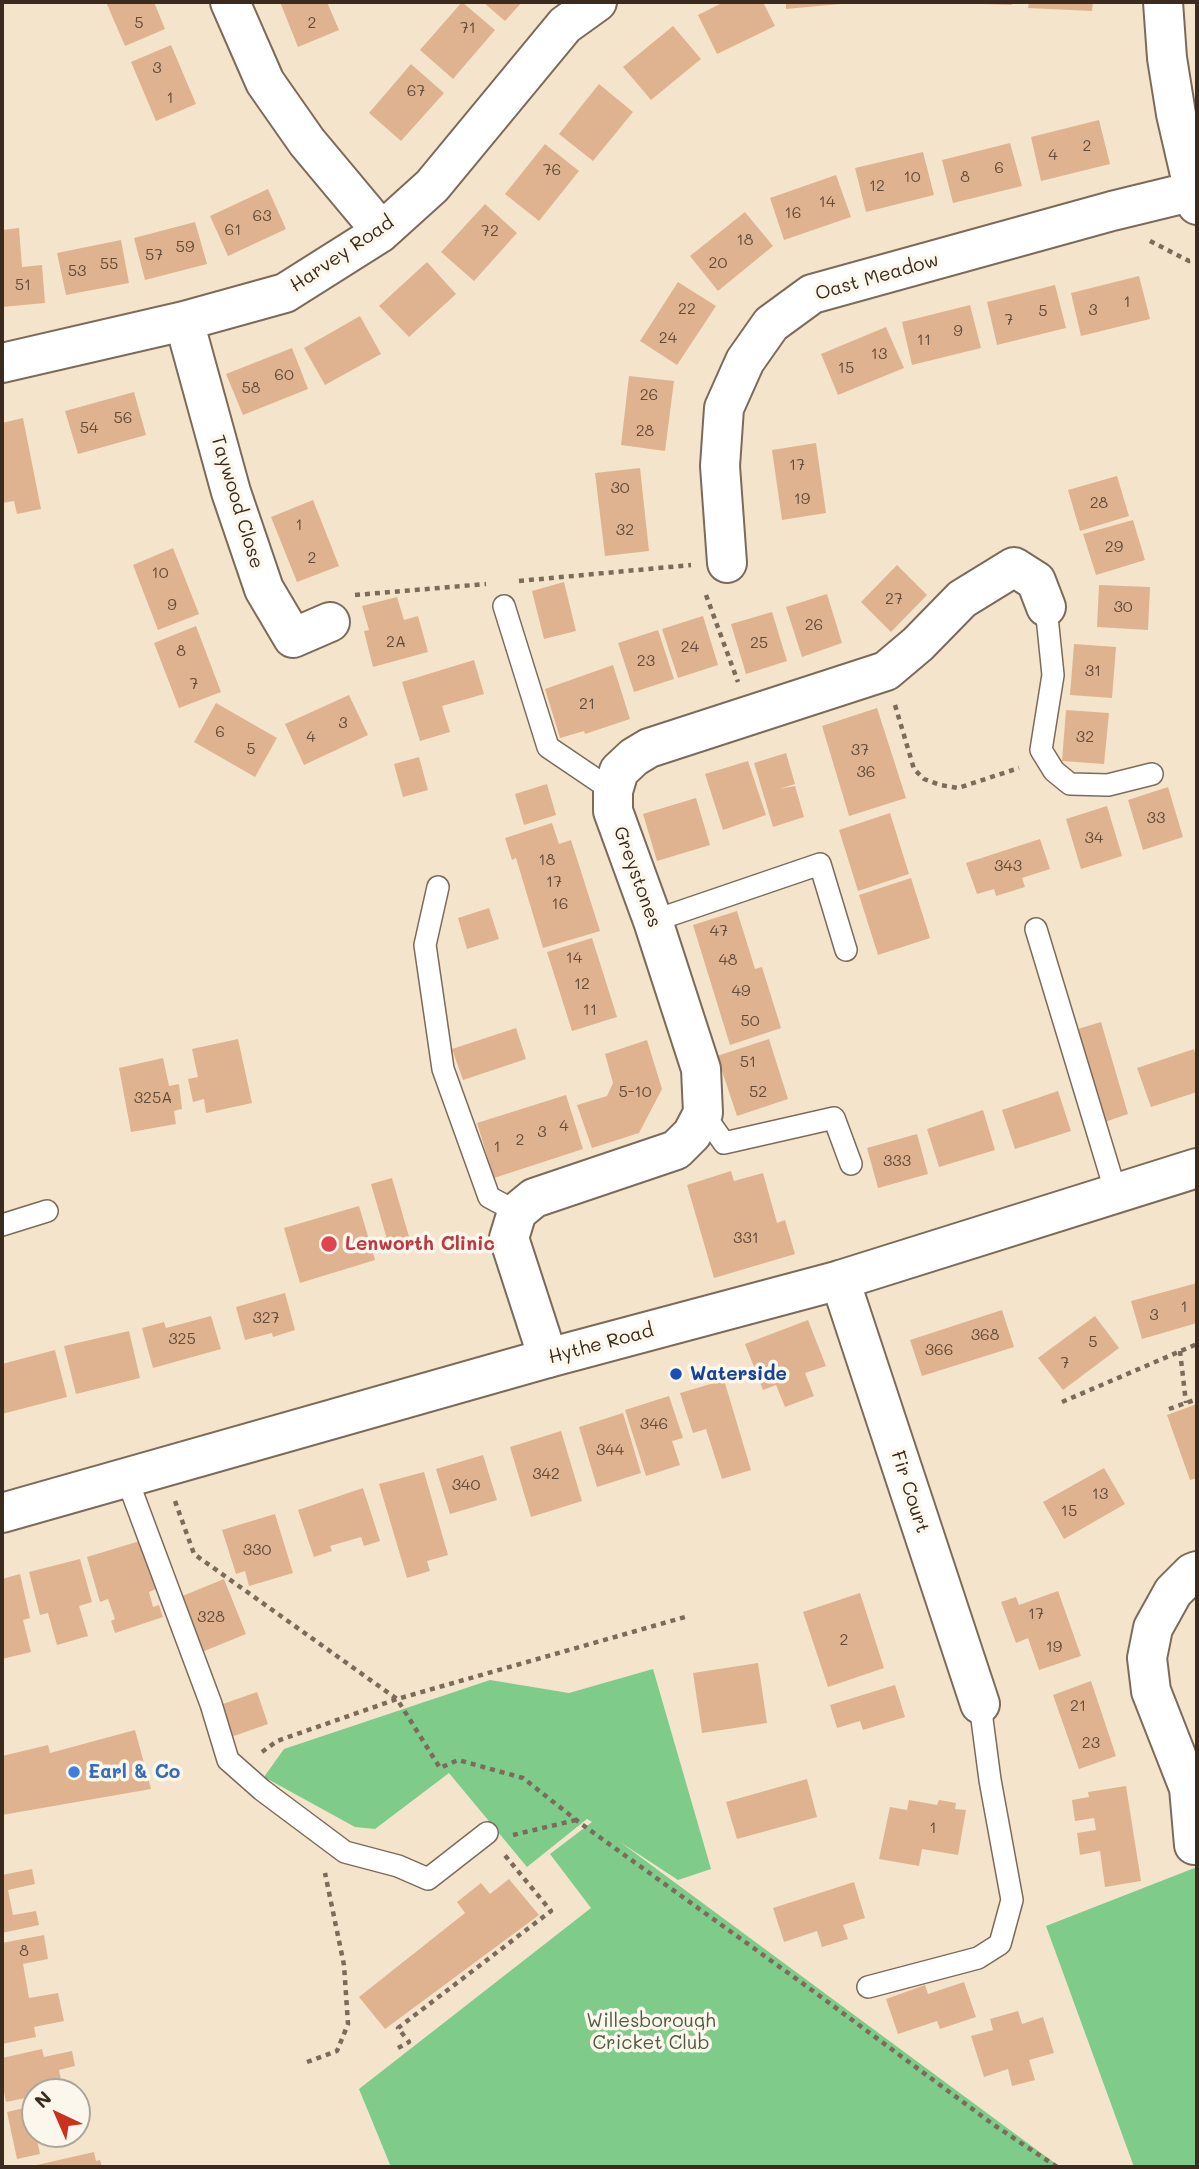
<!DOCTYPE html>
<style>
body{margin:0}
#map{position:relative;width:1199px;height:2169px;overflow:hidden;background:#f4e4cb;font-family:Mali,sans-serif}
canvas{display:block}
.frame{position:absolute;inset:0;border:4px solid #3b2a1e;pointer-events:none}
.north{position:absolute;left:21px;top:2078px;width:70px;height:70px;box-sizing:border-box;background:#fbf7ec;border:2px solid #aea59a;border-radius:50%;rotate:316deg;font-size:19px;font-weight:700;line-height:28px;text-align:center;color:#3b2a1e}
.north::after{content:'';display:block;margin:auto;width:24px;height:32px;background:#c8321e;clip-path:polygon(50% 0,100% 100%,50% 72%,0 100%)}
</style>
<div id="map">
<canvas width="1199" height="2169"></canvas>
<div class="frame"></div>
<div class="north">N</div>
</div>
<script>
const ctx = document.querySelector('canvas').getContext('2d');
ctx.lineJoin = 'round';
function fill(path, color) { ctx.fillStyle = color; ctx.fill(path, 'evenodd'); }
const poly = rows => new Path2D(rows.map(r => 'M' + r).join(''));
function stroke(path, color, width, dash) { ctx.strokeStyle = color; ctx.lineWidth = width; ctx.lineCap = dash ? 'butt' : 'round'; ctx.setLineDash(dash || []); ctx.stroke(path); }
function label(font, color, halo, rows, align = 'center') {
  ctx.font = font + ' Mali,sans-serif'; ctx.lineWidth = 7; ctx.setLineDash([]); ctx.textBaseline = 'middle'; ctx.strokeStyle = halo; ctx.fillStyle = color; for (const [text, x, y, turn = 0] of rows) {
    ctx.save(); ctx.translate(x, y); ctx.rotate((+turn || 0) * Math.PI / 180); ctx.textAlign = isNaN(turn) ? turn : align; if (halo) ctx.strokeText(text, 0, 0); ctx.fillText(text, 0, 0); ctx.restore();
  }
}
fill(poly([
 [653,1669,711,1869,678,1880,620,1842,1060,2167,391,2167,359,2089,591,1908,550,1854,592,1822,587,1819,527,1867,449,1773,375,1829,355,1827,264,1777,284,1749,490,1680,569,1693],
 [1197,1867,1197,2167,1134,2167,1046,1926]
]), '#7fcb8a');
fill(poly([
 [106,2,154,2,165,29,125,46],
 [280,2,327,2,339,30,298,47],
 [462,2,495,30,453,79,420,50],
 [483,2,522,2,505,21],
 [724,2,763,2,775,26,717,54,698,15],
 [786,2,840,2,840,4,786,9],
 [983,2,1012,2,1012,5,983,4],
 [1029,2,1093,2,1092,11,1028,8],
 [673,26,701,59,651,100,623,67],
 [171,45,196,104,156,121,131,62],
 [411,64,444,93,401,141,369,113],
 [599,84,633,112,593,161,559,134],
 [1099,120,1110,164,1041,181,1031,137],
 [1010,143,1022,186,953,203,942,160],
 [545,144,579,171,539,221,505,194],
 [923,152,934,195,866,212,855,168],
 [836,175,851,217,784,240,770,198],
 [268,189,286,229,228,256,210,216],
 [485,204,517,233,474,281,441,252],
 [745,212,773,246,718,291,690,256],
 [195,222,207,264,145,280,134,238],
 [19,228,22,267,42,265,45,303,2,307,2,230],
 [121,240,129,283,66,295,57,253],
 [427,262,456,294,409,337,379,306],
 [1139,276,1150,319,1081,336,1071,293],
 [678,282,716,306,677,365,640,341],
 [1055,285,1066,328,997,345,987,302],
 [970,305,981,348,912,365,902,322],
 [360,316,381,354,325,385,304,348],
 [886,327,904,368,838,395,821,354],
 [292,348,308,389,243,415,226,374],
 [629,376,674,381,665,451,621,445],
 [134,392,146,435,78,454,65,411],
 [23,418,41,509,17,514,14,501,2,503,2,423],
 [816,443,826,513,782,520,772,450],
 [640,468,649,551,605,556,595,473],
 [1117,476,1129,516,1080,531,1068,490],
 [313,500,339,566,297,582,271,517],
 [1133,520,1145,560,1096,575,1083,534],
 [173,548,199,614,158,630,133,565],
 [897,565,927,595,891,632,861,602],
 [564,582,576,631,544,639,532,591],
 [1099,585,1150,587,1148,630,1097,627],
 [827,594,842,643,802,657,786,607],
 [397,597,404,620,418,616,428,652,373,667,364,631,369,630,362,606],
 [772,612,787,661,746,674,731,624],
 [703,616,718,665,678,678,662,629],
 [196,626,221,692,179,708,154,643],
 [658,630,674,679,634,692,618,643],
 [1074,644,1116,647,1112,698,1070,695],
 [474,660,484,694,442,706,450,732,420,741,402,682],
 [613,665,630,719,585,734,584,731,560,738,545,689],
 [349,695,368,735,304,765,285,724],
 [216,703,277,738,255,777,194,742],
 [877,708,906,798,849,816,822,726],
 [1066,710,1109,713,1104,764,1062,761],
 [786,753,795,784,779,789,795,786,804,817,773,827,754,763],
 [419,757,428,790,403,797,394,764],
 [748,761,766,815,723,830,705,774],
 [547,784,556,815,524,825,515,794],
 [1168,787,1183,837,1143,850,1128,800],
 [696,798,710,845,657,861,643,814],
 [1107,806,1122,856,1081,869,1066,819],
 [890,813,909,874,858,891,839,830],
 [552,823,559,844,571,840,600,931,543,948,516,858,512,860,505,838],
 [1040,839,1050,869,1022,878,1025,887,996,896,994,889,977,894,966,863],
 [911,878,930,938,878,955,859,895],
 [489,908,499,939,467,949,458,918],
 [737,911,755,969,762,967,781,1028,730,1045,693,925],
 [592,938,617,1017,572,1031,547,952],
 [1101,1022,1128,1114,1099,1124,1071,1031],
 [516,1028,526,1059,463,1080,452,1049],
 [238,1039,252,1103,206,1113,204,1099,193,1102,188,1079,198,1077,192,1049],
 [769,1039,788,1099,737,1116,717,1056],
 [647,1040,662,1089,639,1133,592,1148,577,1105,607,1096,613,1083,605,1054],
 [1194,1049,1197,1061,1197,1092,1151,1107,1137,1068],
 [163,1058,169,1086,179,1084,182,1109,174,1111,176,1124,131,1132,119,1068],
 [1058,1091,1071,1131,1015,1149,1002,1110],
 [566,1095,583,1149,494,1178,477,1123],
 [983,1110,995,1150,939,1167,927,1129],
 [917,1134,928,1174,878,1188,867,1148],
 [731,1171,734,1181,763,1173,777,1223,785,1220,795,1254,714,1278,687,1185],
 [392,1178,410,1240,389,1246,371,1184],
 [359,1206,375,1260,300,1283,284,1228],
 [1197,1283,1197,1323,1142,1339,1131,1301],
 [285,1293,295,1330,273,1337,272,1333,245,1340,236,1307],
 [1002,1310,1014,1347,922,1376,910,1340],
 [211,1316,221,1349,153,1368,142,1328,164,1322,166,1328],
 [1095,1316,1119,1348,1063,1390,1038,1358],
 [808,1320,826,1366,805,1373,814,1396,785,1407,776,1385,763,1390,745,1344],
 [129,1331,140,1378,76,1394,64,1346],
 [55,1350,67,1397,2,1414,2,1364],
 [724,1380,751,1470,722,1479,706,1429,693,1433,680,1393],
 [669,1396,683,1438,672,1441,680,1465,646,1476,625,1410],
 [1197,1404,1197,1478,1190,1480,1167,1415],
 [623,1413,641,1473,597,1487,579,1427],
 [561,1431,582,1501,531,1517,510,1447],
 [483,1455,497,1500,450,1514,436,1469],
 [1104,1468,1125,1504,1064,1539,1043,1502],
 [424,1472,448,1555,427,1561,430,1571,407,1578,379,1484],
 [363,1488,380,1541,364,1546,361,1537,330,1546,332,1551,314,1557,298,1510],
 [275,1514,293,1573,249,1586,245,1571,236,1574,222,1530],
 [143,1540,158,1588,149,1592,153,1607,159,1605,163,1617,115,1633,111,1621,115,1619,108,1599,100,1602,87,1557],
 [80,1559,92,1602,79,1606,88,1636,57,1645,48,1613,40,1615,29,1572],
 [20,1574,30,1618,23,1620,31,1652,2,1659,2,1579],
 [224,1579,246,1634,197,1654,175,1599],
 [1058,1591,1081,1656,1039,1670,1028,1638,1016,1643,1001,1602,1016,1597,1019,1605],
 [860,1593,884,1668,828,1687,803,1612],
 [758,1663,767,1723,702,1733,693,1673],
 [1091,1681,1116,1756,1079,1769,1053,1695],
 [895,1685,905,1717,863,1730,860,1721,837,1728,830,1705],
 [257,1692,268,1724,231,1737,220,1705],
 [135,1730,151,1789,2,1815,2,1756,48,1745,50,1753],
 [807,1779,817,1817,737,1839,726,1802],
 [1126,1786,1141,1881,1105,1887,1100,1851,1080,1855,1077,1833,1096,1830,1094,1818,1075,1821,1072,1800,1089,1797,1088,1792],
 [909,1800,937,1805,939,1800,956,1803,955,1809,966,1810,958,1855,922,1849,919,1866,879,1859,890,1807,907,1810],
 [32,1869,35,1884,8,1890,13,1915,36,1911,39,1925,2,1933,2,1875],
 [509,1879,539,1915,385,2029,359,1997,465,1913,457,1902,481,1883,490,1894],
 [854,1882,865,1918,843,1925,848,1939,822,1947,817,1931,784,1942,773,1908],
 [44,1935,48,1959,23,1964,29,1998,58,1993,64,2021,34,2027,36,2037,2,2044,2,1943],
 [964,1982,976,2017,940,2029,937,2021,898,2034,886,1999,925,1985,928,1994],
 [1018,2011,1022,2024,1043,2017,1054,2053,1029,2060,1035,2080,1012,2086,1008,2069,984,2077,971,2036,993,2030,990,2019],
 [42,2049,44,2057,72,2051,75,2066,59,2070,62,2085,50,2087,50,2092,35,2092,35,2096,6,2102,2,2081,2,2058],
 [33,2106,35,2134,55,2134,55,2136,37,2140,40,2154,17,2159,7,2112],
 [94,2152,96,2161,100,2160,102,2167,28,2167]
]), '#e0b390');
const service = poly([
 [504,606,548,747,613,791],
 [1046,607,1053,675,1041,750,1054,771,1070,784,1108,785,1152,774],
 [438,887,425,945,443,1069,489,1197,517,1212],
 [653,921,820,864,846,950],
 [1036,929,1116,1193],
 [703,1113,724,1143,834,1118,851,1164],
 [2,1225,47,1211],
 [127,1479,211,1704,228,1760,262,1790,345,1852,398,1866,428,1879,487,1833],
 [868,1987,978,1958,1000,1944,1012,1900,990,1780,980,1704]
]);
const minor = poly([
 [230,2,265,82,307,142,373,221,380,233],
 [1163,2,1167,58,1176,114,1197,205],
 [184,321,231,492,264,589,293,638,330,622],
 [2,363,184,321,285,293,380,233,432,186,565,25,597,2],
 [727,563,720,466,724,408,745,361,771,324,812,294,1112,211,1194,191],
 [840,1280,980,1704],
 [548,1358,509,1238,517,1212,534,1198,676,1150,692,1134,703,1113,701,1069,653,921,613,811,613,791,619,771,634,757,649,748,886,671,918,644,962,599,1014,567,1036,581,1046,607],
 [1194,1845,1189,1788,1151,1691,1147,1658,1153,1628,1173,1592,1192,1573,1197,1571]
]);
const primary = poly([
 [2,1513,548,1358,840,1280,1197,1168]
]);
stroke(service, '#7c6b5b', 24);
stroke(minor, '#7c6b5b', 42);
stroke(primary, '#7c6b5b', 42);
stroke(poly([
 [1150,241,1189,261,1197,260],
 [519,581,691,565],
 [355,595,486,584],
 [706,595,738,682],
 [895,705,914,769,924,779,940,785,958,788,1019,768],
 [1180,1351,1186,1403],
 [1062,1402,1197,1344],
 [1169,1409,1197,1399],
 [175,1501,194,1554,397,1699,440,1768,458,1760,523,1778,580,1823,809,1988,994,2125,1057,2167],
 [262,1752,277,1741,397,1699,685,1617],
 [513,1835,576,1820],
 [398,2048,409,2042,398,2028,551,1911,503,1853],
 [307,2062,337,2051,348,2024,344,1965,325,1873]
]), '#7c6b5b', 4.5, [5, 5]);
stroke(service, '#fff', 21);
stroke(minor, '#fff', 38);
stroke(primary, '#fff', 38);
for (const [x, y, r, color] of [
 [329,1244,9,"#e0444e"],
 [676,1374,7,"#1a4fb4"],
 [74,1772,7,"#3f7fe0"]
]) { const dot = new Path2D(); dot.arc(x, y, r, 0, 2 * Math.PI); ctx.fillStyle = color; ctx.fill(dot); stroke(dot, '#fbf7ec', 2.5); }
label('16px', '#644c3a', null, [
 ["5",139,23],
 ["2",312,23],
 ["71",468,28],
 ["3",157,68],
 ["67",416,91],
 ["1",170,98],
 ["2",1087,146],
 ["4",1053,155],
 ["6",999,168],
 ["76",552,170],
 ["10",912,177],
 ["8",965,177],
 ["12",877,186],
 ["14",827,202],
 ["16",793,213],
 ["63",262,216],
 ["61",233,230],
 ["72",490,231],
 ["18",745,240],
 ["59",185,247],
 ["57",154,255],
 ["20",718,263],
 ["55",109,264],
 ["53",77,271],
 ["51",23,285],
 ["1",1127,302],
 ["22",687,309],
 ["3",1093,310],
 ["5",1043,311],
 ["7",1009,320],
 ["9",958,331],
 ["24",668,338],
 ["11",924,340],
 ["13",879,354],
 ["15",846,368],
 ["60",284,375],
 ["58",251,388],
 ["26",649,395],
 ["56",123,418],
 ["54",89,428],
 ["28",645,431],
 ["17",797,465],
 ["30",620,488],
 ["19",802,499],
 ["28",1099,503],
 ["1",299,525],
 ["32",625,530],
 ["29",1114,547],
 ["2",312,558],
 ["10",160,573],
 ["27",894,599],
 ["9",172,605],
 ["30",1123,607],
 ["26",814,625],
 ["2A",396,642],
 ["25",759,643],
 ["24",690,647],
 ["8",181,651],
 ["23",646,661],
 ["31",1093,671],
 ["7",194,684],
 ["21",587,704],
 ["3",343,723],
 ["6",220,732],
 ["4",311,737],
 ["32",1085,737],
 ["5",251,749],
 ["37",860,750],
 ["36",866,772],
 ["33",1156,818],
 ["34",1094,838],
 ["18",547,860],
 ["343",1008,866],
 ["17",554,882],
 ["16",560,904],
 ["47",719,931],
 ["14",574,958],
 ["48",728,960],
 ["12",582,984],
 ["49",741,991],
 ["11",590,1010],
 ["50",750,1021],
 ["51",748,1062],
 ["5-10",635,1092],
 ["52",758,1092],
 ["325A",153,1098],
 ["4",564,1126],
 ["3",542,1132],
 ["2",520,1140],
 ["1",497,1147],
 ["333",897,1161],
 ["331",746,1238],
 ["1",1184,1307],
 ["3",1154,1315],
 ["327",266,1318],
 ["368",985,1335],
 ["325",182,1339],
 ["5",1093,1342],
 ["366",939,1350],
 ["7",1065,1363],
 ["346",654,1424],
 ["344",610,1450],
 ["342",546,1474],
 ["340",466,1485],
 ["13",1100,1494],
 ["15",1069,1511],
 ["330",257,1550],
 ["17",1036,1614],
 ["328",211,1617],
 ["2",844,1640],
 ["19",1054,1647],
 ["21",1078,1706],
 ["23",1091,1743],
 ["1",933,1828],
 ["8",24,1951]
]);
label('19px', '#3b2a1e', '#fbf7ec', [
 ["Harvey Road",342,254,-34],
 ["Oast Meadow",877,277,-16],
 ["Taywood Close",237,502,73],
 ["Greystones",637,877,70],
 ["Hythe Road",601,1344,-15],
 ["Fir Court",910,1492,72]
]);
label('bold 19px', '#be3a42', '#fbf7ec', [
 ["Lenworth Clinic",345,1244]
], 'left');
label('bold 19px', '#164399', '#fbf7ec', [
 ["Waterside",690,1374]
], 'left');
label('bold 19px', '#366cbe', '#fbf7ec', [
 ["Earl & Co",88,1772]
], 'left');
label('19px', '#4f5a3e', '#fbf7ec', [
 ["Willesborough",651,2021],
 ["Cricket Club",651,2043]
]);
</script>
